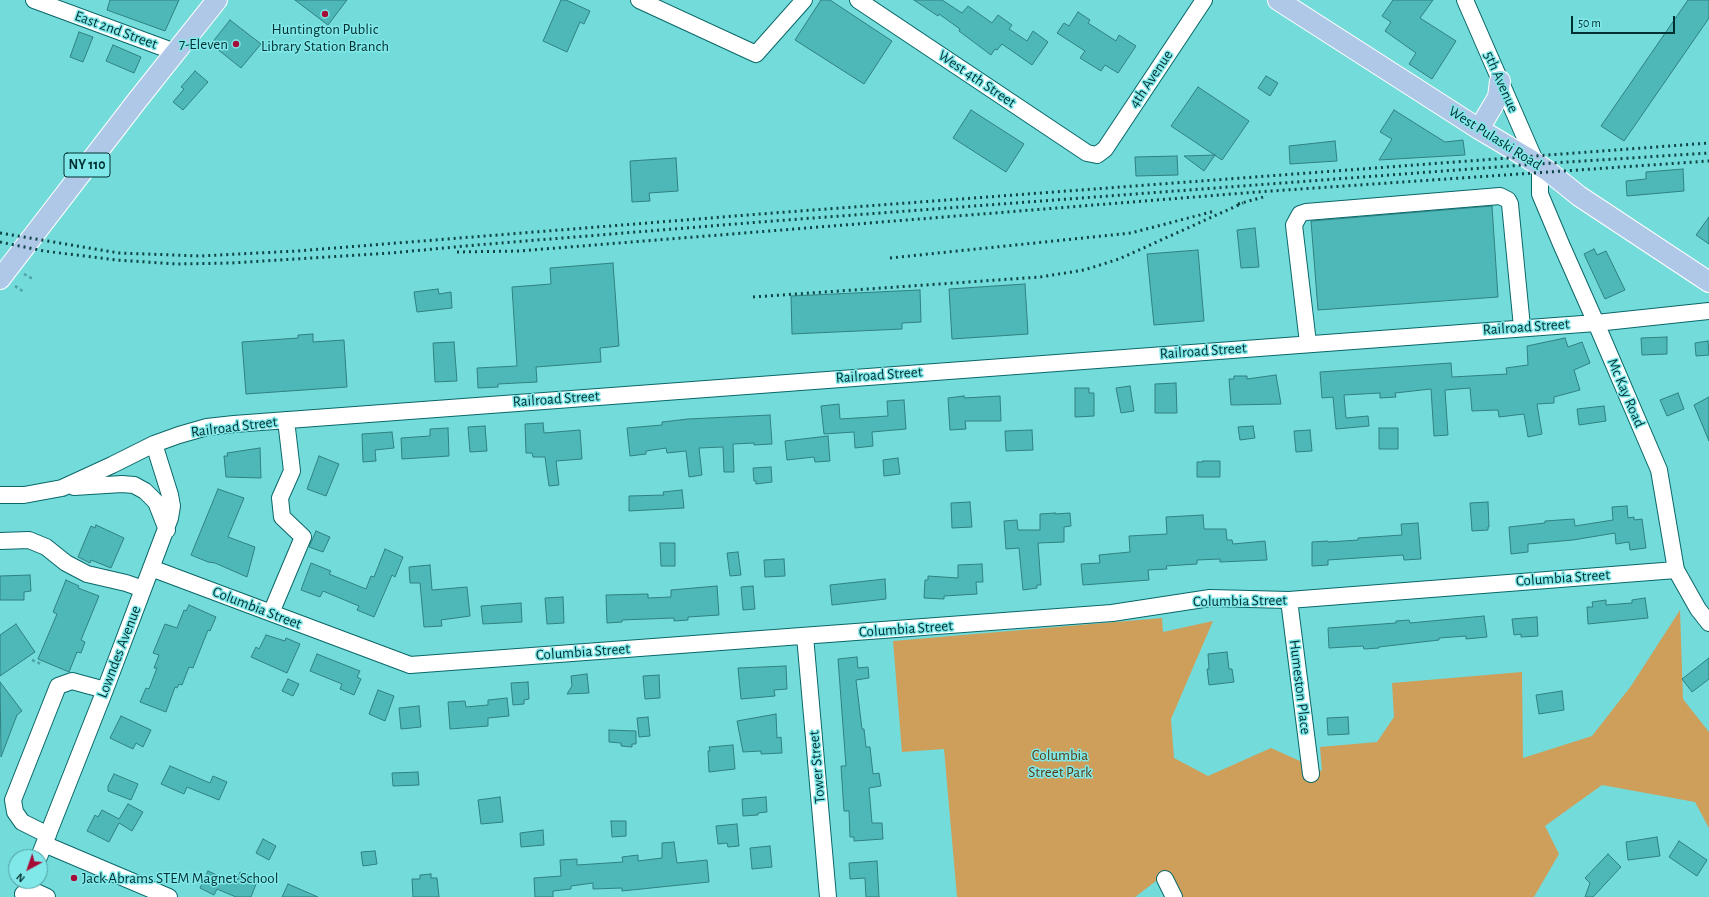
<!DOCTYPE html>
<style>
body{margin:0}
#map{position:relative;width:1709px;height:897px;overflow:hidden;background:#74dbdb;font-family:"Alegreya Sans",sans-serif}
canvas{display:block}
.north{position:absolute;left:8px;top:849px;width:40px;height:40px;box-sizing:border-box;background:#81e8e9;border:1px solid #4d9e9f;border-radius:50%;rotate:220deg;font-size:11px;font-weight:700;line-height:16px;text-align:center;color:#003031}
.north::after{content:'';display:block;margin:auto;width:14px;height:18px;background:#a60d36;clip-path:polygon(50% 0,100% 100%,50% 72%,0 100%)}
.scale{position:absolute;left:1571px;top:16px;width:104px;height:18px;box-sizing:border-box;border:2px solid #003031;border-top:0;padding-left:5px;font-size:12px;line-height:14px;white-space:nowrap;color:#003031;-webkit-text-stroke:3px #81e8e9;paint-order:stroke}
</style>
<div id="map">
<canvas width="1709" height="897"></canvas>
<div class="north">N</div>
<div class="scale">50 m</div>
</div>
<script>
const ctx = document.querySelector('canvas').getContext('2d');
ctx.lineJoin = 'round';
function fill(path, color) { ctx.fillStyle = color; ctx.fill(path, 'evenodd'); }
const poly = rows => new Path2D(rows.map(r => 'M' + r).join(''));
function stroke(path, color, width, dash) { ctx.strokeStyle = color; ctx.lineWidth = width; ctx.lineCap = dash ? 'butt' : 'round'; ctx.setLineDash(dash || []); ctx.stroke(path); }
function label(font, color, halo, rows, align = 'center') {
  ctx.font = font + ' "Alegreya Sans",sans-serif'; ctx.lineWidth = 3; ctx.setLineDash([]); ctx.textBaseline = 'middle'; ctx.strokeStyle = halo; ctx.fillStyle = color; for (const [text, x, y, turn = 0] of rows) {
    ctx.save(); ctx.translate(x, y); ctx.rotate((+turn || 0) * Math.PI / 180); ctx.textAlign = isNaN(turn) ? turn : align; if (halo) ctx.strokeText(text, 0, 0); ctx.fillText(text, 0, 0); ctx.restore();
  }
}
fill(poly([
 [1680,610,1683,699,1709,732,1709,828,1695,802,1602,785,1545,826,1559,854,1534,897,1181,897,1168,872,1135,897,957,897,944,749,902,752,893,641,1162,618,1163,632,1213,621,1171,719,1174,758,1208,776,1271,748,1322,771,1320,747,1377,742,1394,717,1392,683,1522,672,1523,758,1592,736,1631,686]
]), '#cd9f5a');
const building = poly([
 [110,0,179,0,165,31,107,10,110,0],
 [295,0,347,0,328,25,295,0],
 [561,0,566,0,590,11,584,24,580,22,567,52,543,41,561,0],
 [821,0,830,0,892,41,864,84,795,40,821,0],
 [914,0,942,0,962,13,968,6,992,23,998,15,1012,25,1009,29,1027,41,1033,31,1048,42,1032,65,1002,44,997,50,995,49,991,55,959,31,960,29,939,14,938,16,914,0],
 [1393,0,1433,0,1420,18,1456,41,1432,79,1409,64,1416,53,1385,31,1391,22,1382,16,1393,0],
 [1688,0,1709,0,1709,18,1624,141,1601,126,1688,0],
 [1078,12,1090,20,1088,23,1116,41,1119,35,1136,46,1118,73,1105,65,1101,71,1080,58,1085,51,1057,33,1064,23,1069,26,1078,12],
 [230,20,261,44,241,68,211,44,230,20],
 [79,32,93,37,83,62,70,57,79,32],
 [113,45,141,57,134,73,106,61,113,45],
 [195,71,208,82,183,110,173,102,184,89,181,87,195,71],
 [1266,76,1278,83,1270,96,1258,88,1266,76],
 [1198,87,1249,121,1222,160,1171,126,1198,87],
 [971,110,1024,144,1006,172,953,138,971,110],
 [1394,110,1445,142,1463,140,1465,155,1379,160,1392,139,1380,132,1394,110],
 [1335,141,1337,161,1290,164,1289,146,1335,141],
 [1215,155,1204,171,1184,156,1215,155],
 [1177,156,1178,175,1136,176,1135,157,1177,156],
 [676,158,678,191,649,193,650,201,632,202,630,161,676,158],
 [1683,169,1684,191,1627,196,1626,181,1646,179,1646,172,1683,169],
 [1492,206,1498,297,1318,310,1311,221,1492,206],
 [1709,217,1709,244,1696,235,1709,217],
 [1255,228,1259,267,1241,268,1237,230,1255,228],
 [1594,249,1597,255,1606,251,1625,290,1605,299,1584,254,1594,249],
 [1198,250,1204,321,1154,325,1147,254,1198,250],
 [613,263,619,346,600,348,601,362,536,367,537,382,498,384,498,387,478,388,477,368,517,366,512,287,551,284,550,268,613,263],
 [1025,284,1028,334,952,339,949,289,1025,284],
 [438,289,439,294,451,292,452,308,417,312,414,292,438,289],
 [920,290,921,322,902,323,902,329,792,334,791,296,920,290],
 [313,334,313,342,344,340,347,387,246,394,242,342,298,338,298,335,313,334],
 [1667,337,1667,354,1642,355,1641,338,1667,337],
 [1565,338,1568,347,1582,342,1590,363,1574,370,1580,390,1554,397,1554,403,1537,404,1542,434,1528,437,1524,414,1499,417,1498,410,1472,411,1470,388,1445,390,1448,435,1434,436,1431,389,1395,393,1396,397,1380,398,1380,393,1344,395,1346,418,1368,416,1369,426,1336,429,1333,397,1322,398,1320,372,1451,363,1452,377,1507,374,1506,368,1528,365,1527,346,1565,338],
 [1708,341,1709,355,1696,356,1695,343,1708,341],
 [454,342,457,381,435,382,433,343,454,342],
 [1276,375,1281,404,1231,405,1229,379,1234,379,1234,376,1247,376,1247,379,1276,375],
 [1176,383,1177,413,1155,413,1155,384,1176,383],
 [1130,386,1134,411,1121,413,1116,388,1130,386],
 [1075,388,1089,388,1089,393,1094,393,1094,416,1075,417,1075,388],
 [1678,393,1684,409,1667,416,1660,400,1678,393],
 [964,396,964,398,1000,396,1001,421,965,421,966,429,950,430,948,398,964,396],
 [1709,397,1709,441,1694,405,1709,397],
 [904,400,906,429,872,432,873,446,855,448,854,432,824,434,821,406,839,404,840,419,888,416,887,401,904,400],
 [1604,406,1606,421,1579,425,1577,409,1604,406],
 [770,415,772,444,754,445,754,443,733,444,734,472,724,472,723,447,699,448,702,475,689,477,686,451,667,453,666,448,646,451,646,454,630,456,627,428,662,425,662,422,688,419,770,415],
 [543,423,544,433,580,430,582,459,556,461,559,485,549,486,545,457,533,457,532,453,526,453,525,424,543,423],
 [485,426,487,451,470,452,468,427,485,426],
 [1253,426,1255,438,1240,440,1238,427,1253,426],
 [448,428,449,456,402,459,401,438,430,436,430,429,448,428],
 [1379,428,1398,428,1398,449,1379,449,1379,428],
 [1032,430,1033,450,1006,451,1005,431,1032,430],
 [1310,430,1312,451,1296,452,1294,431,1310,430],
 [392,432,394,448,375,450,376,461,363,462,362,434,392,432],
 [828,436,830,461,815,462,814,457,787,460,785,441,828,436],
 [260,448,261,478,226,477,224,456,228,456,227,453,260,448],
 [319,456,339,464,326,496,307,489,319,456],
 [898,458,900,474,884,476,883,460,898,458],
 [1203,461,1220,461,1220,477,1197,477,1197,462,1203,462,1203,461],
 [771,467,772,482,756,484,756,481,754,481,753,468,771,467],
 [218,489,244,498,228,537,255,547,247,577,215,563,208,562,191,555,218,489],
 [682,490,684,508,629,511,629,496,664,495,663,492,682,490],
 [970,502,972,527,952,528,951,503,970,502],
 [1488,502,1489,527,1488,527,1488,530,1472,531,1470,503,1488,502],
 [1627,506,1628,518,1634,517,1634,520,1642,519,1646,548,1630,550,1629,542,1616,544,1615,533,1573,540,1528,544,1528,552,1511,554,1509,527,1545,523,1545,521,1574,519,1575,526,1613,520,1612,507,1627,506],
 [1055,513,1055,514,1070,513,1071,526,1064,527,1064,542,1038,543,1041,585,1037,585,1037,588,1023,590,1019,548,1006,549,1004,521,1017,520,1018,530,1040,530,1040,514,1055,513],
 [1203,515,1204,529,1226,529,1227,540,1232,540,1233,544,1265,541,1267,560,1220,562,1220,559,1197,560,1197,564,1166,566,1167,569,1148,570,1149,580,1083,585,1081,564,1100,563,1099,555,1130,552,1129,536,1167,534,1166,517,1203,515],
 [1418,523,1421,559,1404,560,1403,555,1328,560,1328,565,1312,566,1312,542,1328,541,1328,542,1358,540,1358,538,1402,535,1401,524,1418,523],
 [96,525,124,538,111,568,91,560,90,563,78,557,91,526,95,528,96,525],
 [316,531,330,537,323,552,309,547,316,531],
 [660,543,675,543,675,566,661,566,660,543],
 [385,549,403,557,395,577,392,575,374,617,357,610,359,606,323,591,320,597,301,590,311,563,331,571,329,574,366,589,371,576,374,577,385,549],
 [738,552,741,575,730,576,727,553,738,552],
 [784,559,785,576,765,577,764,560,784,559],
 [982,564,983,582,976,582,977,594,944,596,944,599,924,598,925,580,928,580,928,576,958,578,958,565,982,564],
 [430,565,432,590,467,587,470,616,441,620,442,626,424,627,420,583,410,583,409,567,430,565],
 [30,575,31,591,24,592,24,600,0,600,0,576,30,575],
 [885,579,886,599,832,605,830,585,885,579],
 [66,580,79,586,78,588,99,596,81,640,85,642,81,653,77,652,69,672,38,659,57,614,53,612,66,580],
 [717,586,719,615,688,617,688,620,674,621,674,618,622,620,622,622,607,623,606,595,648,594,648,598,671,597,671,590,717,586],
 [753,586,755,609,743,610,741,587,753,586],
 [563,597,564,623,547,624,545,598,563,597],
 [1645,598,1648,618,1588,624,1587,607,1593,607,1592,602,1606,600,1606,605,1632,603,1632,600,1645,598],
 [521,603,522,622,483,624,481,606,521,603],
 [189,605,216,617,210,631,208,630,193,668,189,667,182,685,179,684,177,688,175,687,166,712,140,702,146,688,149,689,157,668,154,668,159,655,153,653,165,624,177,628,184,610,186,611,189,605],
 [1484,616,1487,637,1466,639,1466,636,1439,638,1439,640,1379,647,1379,648,1364,649,1363,646,1329,648,1328,628,1396,623,1396,621,1409,620,1410,623,1484,616],
 [1537,617,1538,636,1521,637,1521,634,1514,635,1512,619,1537,617],
 [16,624,35,652,0,676,0,635,16,624],
 [266,635,285,641,286,638,300,644,287,673,251,657,256,647,259,649,266,635],
 [1227,652,1229,669,1232,669,1234,682,1209,685,1207,669,1209,669,1208,654,1227,652],
 [317,654,360,671,357,677,361,679,354,695,340,689,342,684,310,671,317,654],
 [857,657,858,668,868,667,869,678,856,680,862,729,864,729,866,747,870,747,873,774,879,773,881,786,869,788,872,823,882,823,883,839,854,841,854,837,850,837,849,811,844,811,841,766,846,766,838,659,857,657],
 [1709,658,1709,679,1692,692,1682,679,1709,658],
 [786,666,787,689,774,690,775,696,741,699,738,668,786,666],
 [587,674,589,693,567,694,572,686,571,676,587,674],
 [659,675,660,698,645,699,643,676,659,675],
 [288,679,299,684,293,696,282,691,288,679],
 [0,682,22,711,17,715,1,757,0,682],
 [528,682,529,699,524,700,524,704,513,705,511,683,528,682],
 [378,690,394,696,385,721,369,714,378,690],
 [1562,691,1564,710,1539,714,1536,695,1562,691],
 [507,698,509,716,488,718,488,726,450,729,448,702,465,701,466,707,488,705,488,700,507,698],
 [419,706,421,727,401,729,399,708,419,706],
 [776,714,777,738,781,737,782,753,761,754,761,751,743,752,737,721,776,714],
 [121,716,151,730,143,747,136,743,133,749,110,738,121,716],
 [648,717,650,736,639,737,637,718,648,717],
 [1348,717,1349,734,1328,735,1327,718,1348,717],
 [609,730,636,731,636,744,632,744,632,747,621,746,621,743,609,742,609,730],
 [733,745,735,769,709,772,708,751,710,751,709,747,733,745],
 [170,766,210,783,213,776,227,782,219,800,187,787,184,794,161,784,170,766],
 [418,772,419,785,393,786,392,773,418,772],
 [114,774,138,784,131,800,108,791,108,786,114,774],
 [500,797,503,822,481,824,478,800,500,797],
 [766,797,767,812,758,813,758,815,743,816,742,799,766,797],
 [128,804,143,812,132,831,119,823,109,842,87,831,95,815,98,817,102,810,119,819,128,804],
 [611,821,626,821,626,836,612,837,611,821],
 [737,824,739,846,728,847,727,843,718,844,716,826,737,824],
 [543,830,544,845,521,847,520,833,543,830],
 [1657,837,1660,856,1628,860,1626,842,1657,837],
 [263,839,276,846,269,860,256,853,263,839],
 [1679,841,1707,860,1697,876,1669,857,1679,841],
 [674,842,677,863,707,860,709,882,622,891,622,888,593,889,593,883,571,886,571,889,553,891,553,897,535,897,534,878,561,876,560,860,577,859,577,865,623,862,622,857,638,855,638,861,662,858,662,843,674,842],
 [770,846,772,867,752,869,750,848,770,846],
 [375,851,377,864,363,866,361,852,375,851],
 [1608,854,1621,867,1593,897,1585,897,1590,883,1585,878,1608,854],
 [877,861,879,897,866,897,865,878,850,879,849,863,877,861],
 [208,871,236,884,240,872,258,879,251,897,236,897,217,889,214,895,200,888,208,871],
 [431,874,431,878,437,878,439,897,413,897,412,879,420,879,420,875,431,874],
 [288,884,318,897,282,897,288,884]
]);
fill(building, '#4eb7b8');
stroke(building, '#308181', 1);
const minor = poly([
 [34,0,175,52],
 [639,0,756,54,804,0],
 [858,0,1087,153,1097,155,1105,149,1204,0],
 [1465,0,1540,172,1540,194,1561,244,1596,323,1659,470,1676,570,1698,609,1709,623],
 [1308,343,1294,225,1300,214,1306,212,1500,196,1508,200,1510,204,1522,327],
 [74,487,122,484,134,485,145,491,156,502,167,530],
 [0,495,24,495,62,488,112,465,154,444,179,435,207,427,234,424,1596,323,1709,311],
 [0,541,29,540,46,547,66,563,87,574,126,583,143,589],
 [151,568,410,665,1112,613,1210,598,1289,600,1676,570],
 [1289,600,1311,774],
 [271,613,303,537,282,517,280,498,292,471,286,420],
 [805,636,828,897],
 [48,835,22,822,15,812,13,800,58,686,72,681,105,690],
 [44,844,169,897],
 [39,857,105,690,170,518,172,506,170,495,154,444],
 [1165,879,1174,897],
 [23,894,34,891,47,897]
]);
const major = poly([
 [1278,0,1479,129,1526,157,1548,171,1579,196,1709,282],
 [1479,129,1498,97,1500,81],
 [0,279,136,102,217,0]
]);
stroke(minor, '#0a6768', 18);
stroke(major, '#fff', 22);
stroke(poly([
 [24,274,33,279],
 [15,286,24,292],
 [32,660,43,665]
]), '#4ea3a4', 2.5, [3, 3]);
stroke(minor, '#fff', 16);
stroke(major, '#b0c8e8', 20);
stroke(poly([
 [1238,204,1267,196],
 [0,233,119,253,200,256,297,251,760,214,1709,143],
 [0,242,44,251,116,260,177,264,231,263,391,253,476,245,760,222,1537,164,1709,153],
 [457,252,519,251,1257,192,1709,161],
 [890,258,1131,233,1215,211],
 [753,297,1040,277,1084,270,1119,259,1243,203]
]), '#0d4445', 3, [2, 4]);
for (const [x, y, r, color] of [
 [325,14,4,"#a60d36"],
 [236,44,4,"#a60d36"],
 [74,878,4,"#a60d36"]
]) { const dot = new Path2D(); dot.arc(x, y, r, 0, 2 * Math.PI); ctx.fillStyle = color; ctx.fill(dot); stroke(dot, '#81e8e9', 1.5); }
for (const [x, y, w] of [
 [87,165,46]
]) { const box = new Path2D(); box.roundRect(x - w / 2, y - 12, w, 24, 3); ctx.fillStyle = '#81e8e9'; ctx.fill(box); stroke(box, '#003031', 1); }
label('bold 14px', '#003031', null, [
 ["NY 110",87,165]
]);
label('15px', '#003031', '#81e8e9', [
 ["Huntington Public",325,29],
 ["Library Station Branch",325,46],
 ["7-Eleven",228,44,"right"],
 ["Jack Abrams STEM Magnet School",82,878,"left"]
]);
label('15px', '#003031', '#81e8e9', [
 ["East 2nd Street",116,30,20],
 ["West 4th Street",977,79,34],
 ["4th Avenue",1151,79,-56],
 ["5th Avenue",1501,82,66],
 ["West Pulaski Road",1495,138,32],
 ["Railroad Street",1526,327,-4],
 ["Railroad Street",1203,351,-4],
 ["Railroad Street",879,375,-4],
 ["Mc Kay Road",1626,393,67],
 ["Railroad Street",556,399,-4],
 ["Railroad Street",234,427,-7],
 ["Columbia Street",1563,578,-4],
 ["Columbia Street",1240,601,-1],
 ["Columbia Street",257,608,21],
 ["Columbia Street",906,629,-4],
 ["Lowndes Avenue",119,652,-69],
 ["Columbia Street",583,652,-4],
 ["Humeston Place",1300,687,83],
 ["Tower Street",817,767,-95]
]);
label('15px', '#573d13', '#81e8e9', [
 ["Columbia",1060,755],
 ["Street Park",1060,772]
]);
</script>
